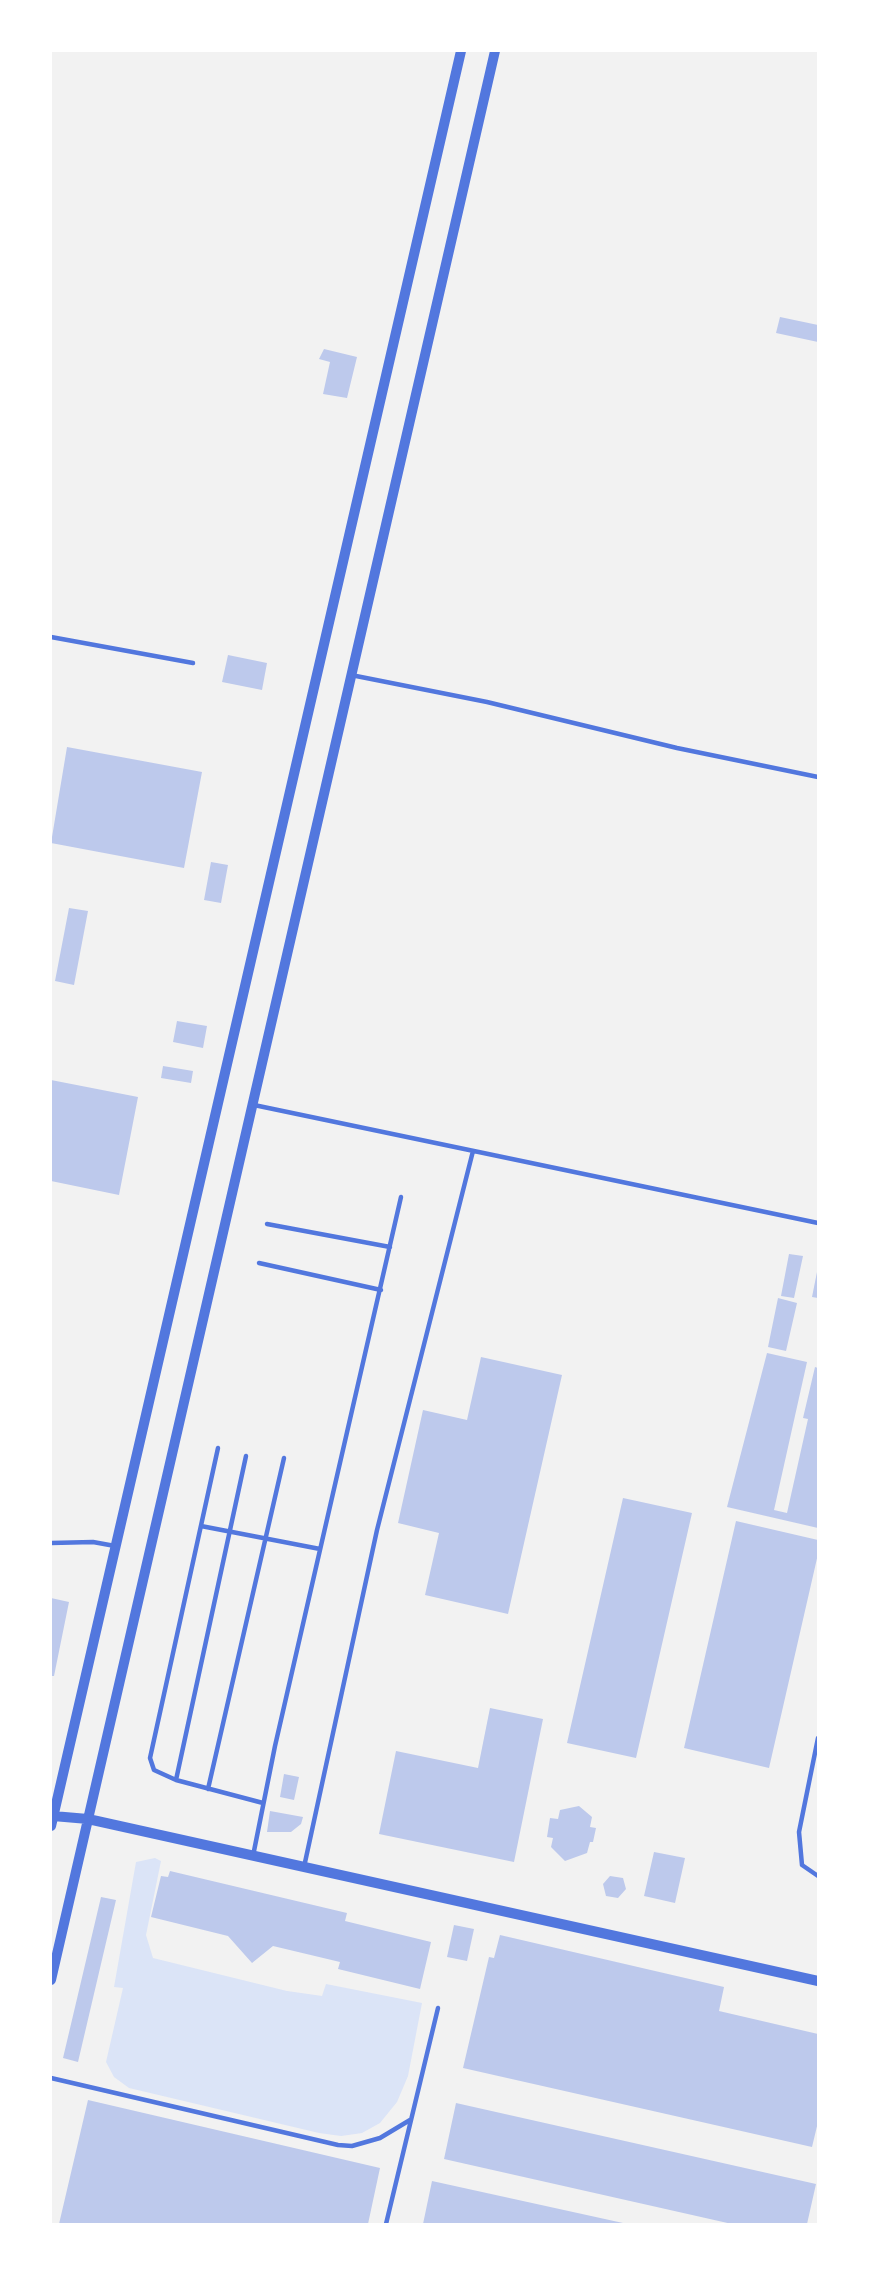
<!DOCTYPE html>
<style>
body{margin:0}
#map{position:relative;width:869px;height:2275px;overflow:hidden;background:#f2f2f2;font-family:"Work Sans",sans-serif}
canvas{display:block}
.frame{position:absolute;inset:0;border:52px solid #fff;pointer-events:none}
</style>
<div id="map">
<canvas width="869" height="2275"></canvas>
<div class="frame"></div>
</div>
<script>
const ctx = document.querySelector('canvas').getContext('2d');
ctx.lineJoin = 'round';
function fill(path, color) { ctx.fillStyle = color; ctx.fill(path, 'evenodd'); }
const poly = rows => new Path2D(rows.map(r => 'M' + r).join(''));
function stroke(path, color, width, dash) { ctx.strokeStyle = color; ctx.lineWidth = width; ctx.lineCap = dash ? 'butt' : 'round'; ctx.setLineDash(dash || []); ctx.stroke(path); }
fill(poly([
 [155,1858,161,1861,146,1935,153,1958,287,1991,322,1996,326,1984,422,2003,408,2076,397,2102,380,2123,362,2133,341,2136,319,2133,129,2088,114,2077,106,2062,123,1988,114,1987,136,1862]
]), '#dbe4f7');
fill(poly([
 [780,317,818,325,818,342,776,333],
 [324,349,357,357,347,398,323,394,330,362,319,359],
 [228,655,267,663,262,690,222,682],
 [67,747,202,772,184,868,51,843],
 [211,862,228,865,221,903,204,900],
 [69,908,88,911,74,985,55,981],
 [177,1021,207,1026,203,1048,173,1042],
 [163,1066,193,1071,191,1083,161,1078],
 [51,1080,138,1097,119,1195,51,1181],
 [789,1254,803,1256,794,1298,781,1296],
 [817,1272,818,1272,818,1298,812,1297],
 [778,1298,797,1303,786,1351,768,1347],
 [767,1353,807,1362,774,1510,787,1513,808,1419,803,1418,815,1367,818,1368,818,1528,727,1507],
 [481,1357,562,1375,508,1614,425,1595,439,1533,398,1523,423,1410,467,1420],
 [623,1498,692,1513,636,1758,567,1743],
 [736,1521,818,1540,818,1554,769,1768,684,1748],
 [51,1598,69,1602,54,1676,51,1676],
 [490,1708,543,1719,514,1862,379,1834,396,1751,478,1768],
 [284,1774,299,1777,294,1800,280,1797],
 [579,1806,592,1817,590,1827,596,1828,593,1842,590,1842,587,1853,565,1861,551,1847,553,1838,547,1837,550,1818,558,1819,560,1810],
 [270,1811,303,1817,301,1824,291,1832,267,1832],
 [654,1852,685,1858,675,1903,644,1896],
 [170,1871,347,1913,345,1921,431,1942,420,1989,338,1969,340,1962,273,1946,252,1963,228,1936,151,1917,161,1876,168,1877],
 [610,1876,623,1878,626,1889,618,1898,606,1896,603,1884],
 [101,1897,116,1900,78,2062,63,2058],
 [454,1925,474,1929,467,1961,447,1957],
 [500,1935,724,1987,719,2011,818,2034,818,2122,812,2147,463,2068,489,1957,494,1958],
 [88,2100,380,2168,368,2224,59,2224],
 [456,2103,816,2184,807,2224,732,2224,444,2159],
 [432,2181,623,2223,623,2224,423,2224]
]), '#bdc9ec');
stroke(poly([
 [51,637,193,663],
 [351,675,487,702,677,748,818,777],
 [254,1105,818,1223],
 [267,1224,390,1247],
 [259,1263,381,1290],
 [218,1448,150,1758,154,1770,176,1780,263,1803],
 [201,1526,320,1549],
 [51,1543,93,1542,115,1546],
 [818,1738,799,1832,802,1865,818,1876],
 [176,1780,246,1456],
 [208,1789,284,1458],
 [253,1856,275,1746,401,1197],
 [304,1867,377,1530,473,1151],
 [51,2078,338,2145,352,2146,380,2138,410,2120],
 [386,2224,438,2008]
]), '#5277de', 4.5);
stroke(poly([
 [53,1816,88,1819,818,1981],
 [51,1826,461,51],
 [51,1980,495,51]
]), '#5277de', 10);
</script>
